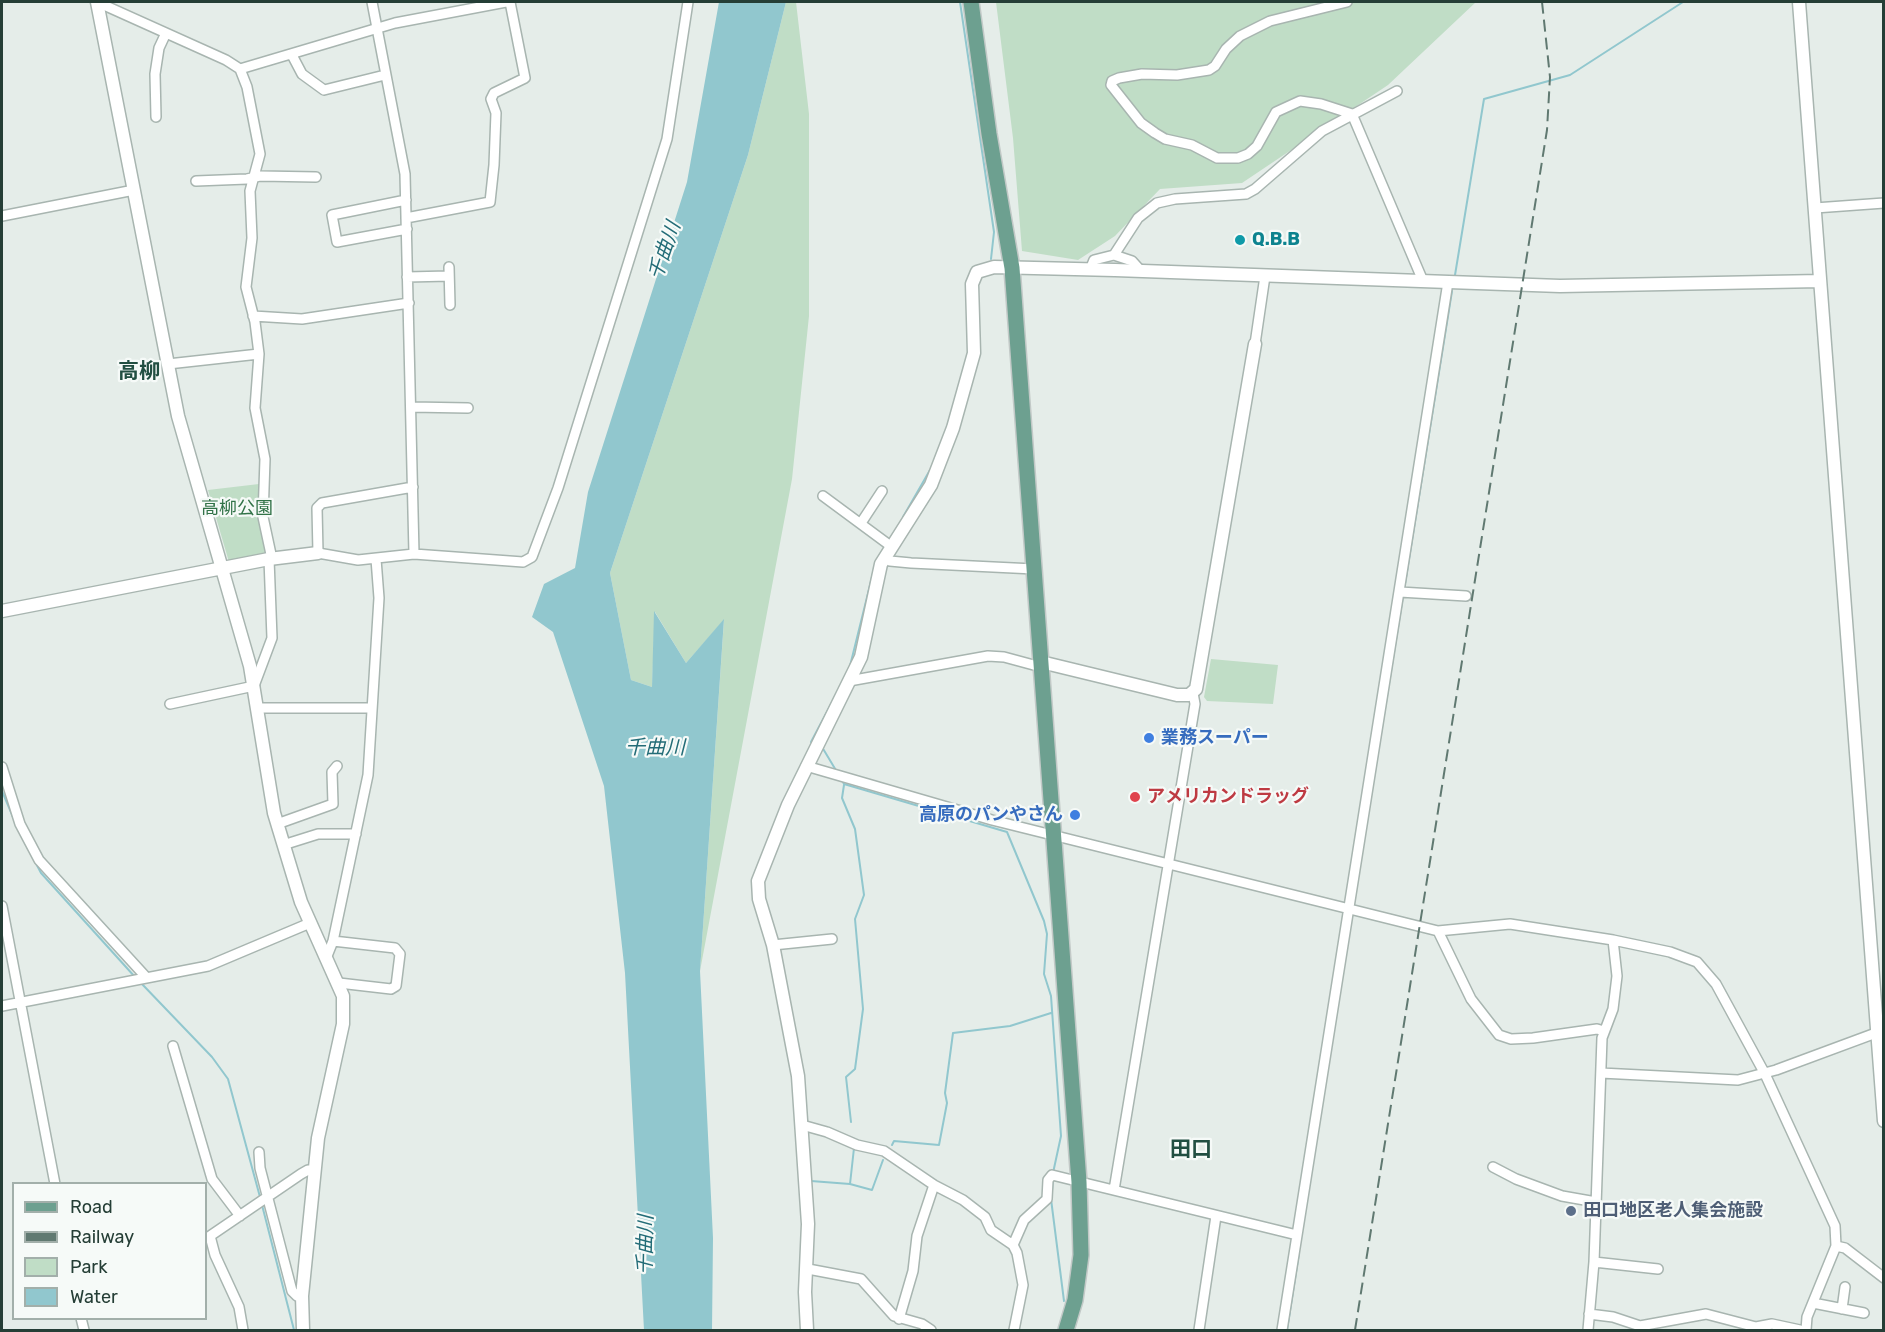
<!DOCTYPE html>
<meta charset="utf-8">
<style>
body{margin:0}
#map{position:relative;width:1885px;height:1332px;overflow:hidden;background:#e5ede9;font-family:Rubik,sans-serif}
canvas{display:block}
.frame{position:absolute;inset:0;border:3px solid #253e36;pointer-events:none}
.legend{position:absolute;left:12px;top:1182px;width:195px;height:138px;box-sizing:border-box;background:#f6faf8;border:2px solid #a2afaa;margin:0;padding:8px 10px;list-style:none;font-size:18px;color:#253e36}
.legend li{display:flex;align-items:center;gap:12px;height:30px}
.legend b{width:30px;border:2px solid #a2afaa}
</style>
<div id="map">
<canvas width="1885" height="1332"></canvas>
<div class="frame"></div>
<ul class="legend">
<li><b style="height:8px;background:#6da090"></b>Road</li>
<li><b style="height:8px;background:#607971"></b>Railway</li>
<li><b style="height:16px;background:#c0ddc6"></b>Park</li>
<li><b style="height:16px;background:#91c7ce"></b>Water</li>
</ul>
</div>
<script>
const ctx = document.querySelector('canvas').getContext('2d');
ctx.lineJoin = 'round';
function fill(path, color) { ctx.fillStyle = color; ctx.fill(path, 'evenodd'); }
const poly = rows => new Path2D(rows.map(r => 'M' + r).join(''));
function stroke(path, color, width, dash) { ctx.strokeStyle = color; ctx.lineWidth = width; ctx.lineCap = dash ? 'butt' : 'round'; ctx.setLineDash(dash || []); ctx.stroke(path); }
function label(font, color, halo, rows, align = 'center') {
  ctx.font = font + ' Rubik,"Noto Sans JP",sans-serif'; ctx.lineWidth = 4.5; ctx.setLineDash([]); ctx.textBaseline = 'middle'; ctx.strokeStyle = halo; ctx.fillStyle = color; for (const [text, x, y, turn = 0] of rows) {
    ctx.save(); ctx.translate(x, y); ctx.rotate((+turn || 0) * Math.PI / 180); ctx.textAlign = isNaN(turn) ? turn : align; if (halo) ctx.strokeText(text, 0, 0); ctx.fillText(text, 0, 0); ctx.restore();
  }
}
fill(poly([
 [786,2,796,2,809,114,809,316,792,479,700,971,724,620,686,663,655,612,652,687,631,680,610,573,748,155],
 [996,2,1476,2,1388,85,1242,183,1160,189,1115,236,1078,260,1022,251,1013,138],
 [259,484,259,517,267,555,229,562,208,490],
 [1211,659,1278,665,1273,704,1207,701,1204,697]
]), '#c0ddc6');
fill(poly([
 [719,2,786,2,748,155,610,573,631,680,652,687,654,611,686,663,724,619,700,971,713,1238,712,1330,644,1330,625,973,604,786,553,632,532,617,544,584,575,568,588,492,687,182]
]), '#91c7ce');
stroke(poly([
 [960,2,994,232,991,259],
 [1455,275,1484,99,1570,75,1683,2],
 [903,517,930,470],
 [879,557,884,548],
 [1404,590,1452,291],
 [850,666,875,565],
 [813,743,811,742,837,693],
 [822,747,837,772],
 [842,780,844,784,1007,832,1044,921,1047,934,1044,974,1051,996,1061,1136,1053,1173],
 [844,785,842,798,855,829,864,895,855,919,863,1009,855,1069,846,1077,851,1122],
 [2,791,16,824],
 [18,829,41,873,135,977],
 [1365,833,1403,596],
 [141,983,212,1057,228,1079,260,1197],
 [892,1145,894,1141,939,1145,947,1103,945,1093,953,1033,1010,1026,1051,1013],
 [811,1181,850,1184,854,1148],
 [850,1184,872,1190,883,1160],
 [1052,1191,1053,1178],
 [1051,1199,1064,1301],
 [262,1205,294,1330],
 [1287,1330,1299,1253]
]), '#91c7ce', 2);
const minor = poly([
 [97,2,226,60,240,69,247,87,260,154,250,191,252,238,246,287,255,322,259,354,255,408,265,459,263,517,272,559],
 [372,2,405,174,414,554],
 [1347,2,1270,21,1240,36,1226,49,1215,66,1209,70,1177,75,1142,74,1119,78,1112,81,1111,85,1141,123,1155,133,1165,139,1192,145,1217,158,1238,158,1248,154,1257,146,1276,112,1300,101,1321,104,1352,114,1423,281],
 [292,55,302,74,324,90,385,75],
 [240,69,395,23,506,2],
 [156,117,155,74,159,48,166,33],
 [196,181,247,179,260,176,316,177],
 [406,200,332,215,337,242,407,229],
 [1815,208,1884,203],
 [2,216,134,190],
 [406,218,490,202,494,165,496,113,491,99,494,93,525,78,510,2],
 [1114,255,1138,218,1157,203,1175,199,1246,194,1255,189,1322,131,1397,91],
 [449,267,450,305],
 [1090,270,1094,260,1114,255,1132,261,1141,271],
 [407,277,449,276],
 [253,316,302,319,409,303],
 [1255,344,1265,276],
 [168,364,259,354],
 [411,407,468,408],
 [413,487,322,503,317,508,318,553,358,560,414,554,523,562,532,557,558,488,667,139,688,2],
 [823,496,892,547],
 [861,523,882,491],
 [885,557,890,561,911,563,1034,569],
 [1400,592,1466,596],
 [849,681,988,656,1004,657,1041,667],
 [170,704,254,686,272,638,269,559],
 [258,708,372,708],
 [806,766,992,820,1438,931,1510,924,1613,940,1670,952,1697,962,1716,984,1765,1074,1835,1226,1836,1246,1807,1317,1806,1330],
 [2,767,20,824,39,860,146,977],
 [277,824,333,804,332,772,337,766],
 [283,845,318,834,356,834],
 [2,906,55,1184],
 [1438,931,1471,999,1499,1035,1511,1039,1533,1038,1597,1029,1604,1031],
 [333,941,395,948,400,954,396,986,391,989,339,983],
 [773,945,832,939],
 [327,956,333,941,368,775,379,598,376,559],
 [2,1006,208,966,310,923],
 [173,1046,212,1179,240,1216],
 [1601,1073,1738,1080,1776,1070,1884,1030],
 [802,1125,827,1132,857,1145,884,1151,934,1185,963,1200,985,1217,991,1230,1013,1245,1017,1253,1023,1285,1014,1330],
 [259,1152,260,1168,292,1291,297,1296,302,1296],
 [1493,1167,1516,1179,1562,1196,1596,1202],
 [1114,1190,1195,704,1193,693],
 [1013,1245,1024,1220,1047,1199,1048,1180,1052,1175,1297,1235],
 [1836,1246,1845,1248,1884,1278],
 [1594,1262,1658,1269],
 [808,1269,861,1279,894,1316,922,1324,931,1330],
 [1813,1303,1864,1313],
 [1842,1309,1845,1287],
 [1589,1314,1613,1317,1640,1326,1706,1314,1756,1327,1772,1324,1800,1330],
 [81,1318,84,1330],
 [899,1319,913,1271,917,1236,934,1185],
 [243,1330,239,1307,215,1255,210,1236,301,1174,308,1170,314,1171],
 [1199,1330,1216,1216],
 [1282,1330,1448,282],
 [1588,1330,1594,1262,1602,1038,1613,1009,1617,976,1613,940]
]);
const tertiary = poly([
 [97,2,178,416,250,666,274,813,301,902,343,996,343,1024,318,1138,302,1296,303,1330],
 [1799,2,1884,1121],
 [2,611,269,559,318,553],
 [1041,662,1177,695,1189,695,1196,689,1255,344],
 [807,1330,805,1292,808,1224,798,1076,773,945,759,899,758,881,788,805,861,657,881,564,931,485,953,428,974,353,972,284,977,272,994,267,1115,270,1560,286,1820,281]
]);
const primary = poly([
 [971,2,989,134,1012,268,1079,1182,1081,1255,1075,1300,1066,1330]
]);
stroke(minor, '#a8b5b0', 12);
stroke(tertiary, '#a8b5b0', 15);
stroke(primary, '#c2c9c7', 18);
stroke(minor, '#fff', 9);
stroke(tertiary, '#fff', 12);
stroke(primary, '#6da090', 15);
stroke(poly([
 [1355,1330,1547,130,1550,77,1542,2]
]), '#607971', 2, [12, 6]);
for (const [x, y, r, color] of [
 [1240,240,6,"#0f9aa8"],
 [1149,738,6,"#3f7fe0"],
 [1135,797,6,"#e0444e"],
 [1075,815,6,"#3f7fe0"],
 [1571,1211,6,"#5c6f8a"]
]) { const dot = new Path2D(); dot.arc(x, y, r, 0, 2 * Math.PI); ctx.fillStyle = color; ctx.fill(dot); stroke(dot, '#f6faf8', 2); }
label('bold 18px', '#0d838f', '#f6faf8', [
 ["Q.B.B",1252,240]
], 'left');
label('18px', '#327348', '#f6faf8', [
 ["高柳公園",237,509]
]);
label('bold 18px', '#366cbe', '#f6faf8', [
 ["業務スーパー",1161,738],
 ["高原のパンやさん",1063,815,"right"]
], 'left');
label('bold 18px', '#be3a42', '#f6faf8', [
 ["アメリカンドラッグ",1147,797]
], 'left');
label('bold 18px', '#4e5e75', '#f6faf8', [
 ["田口地区老人集会施設",1583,1211]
], 'left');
label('italic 20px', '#236c77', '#f6faf8', [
 ["千曲川",665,251,-71],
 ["千曲川",655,748],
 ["千曲川",646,1245,-89]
]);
label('bold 21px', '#224f42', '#f6faf8', [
 ["高柳",139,372],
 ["田口",1191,1150]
]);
</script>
